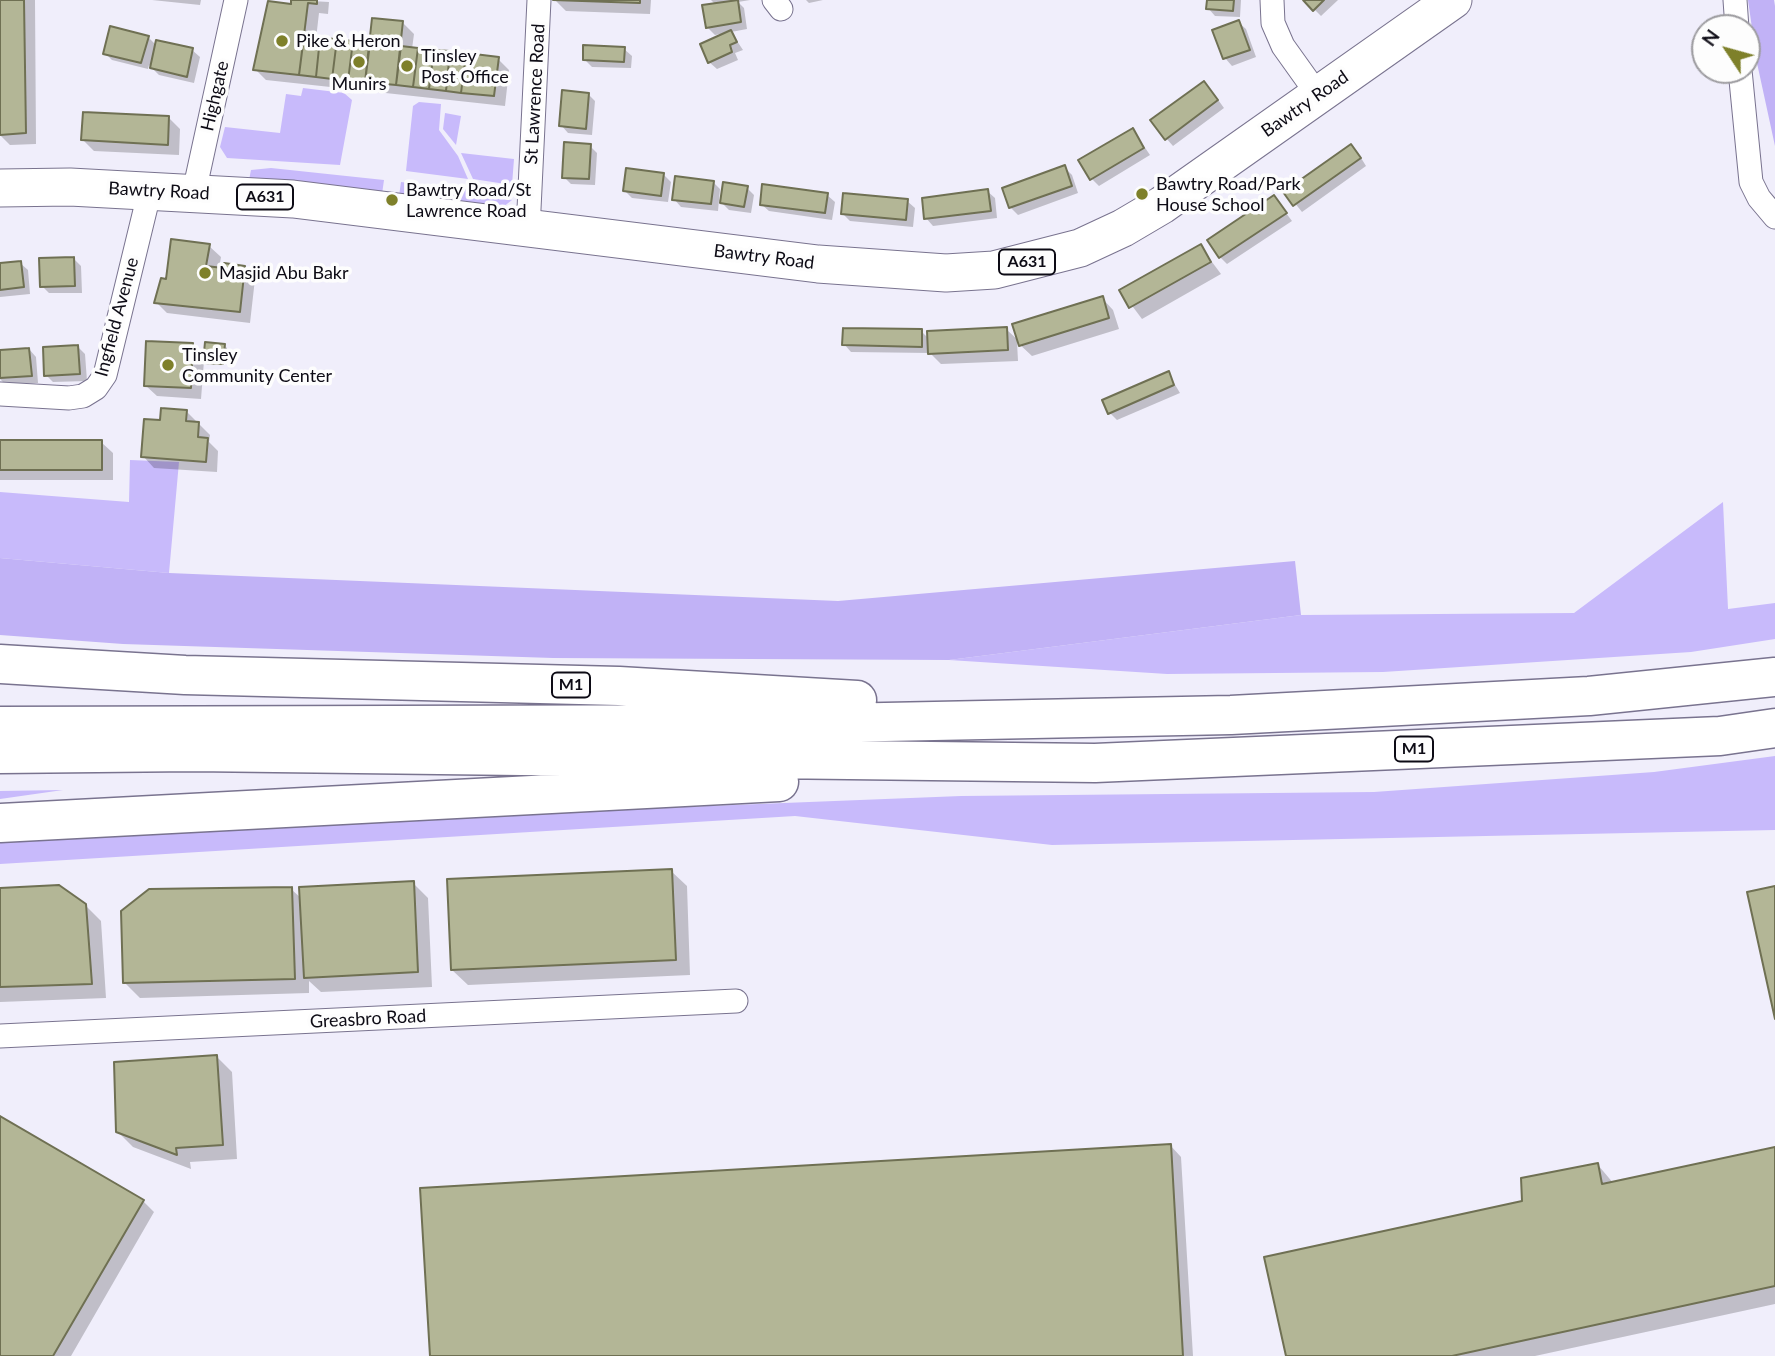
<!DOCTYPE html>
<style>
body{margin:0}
#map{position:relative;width:1775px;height:1356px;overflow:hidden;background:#f0eefb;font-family:Lato,sans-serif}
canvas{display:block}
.north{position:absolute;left:1691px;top:14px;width:70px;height:70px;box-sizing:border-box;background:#fdfdfd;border:2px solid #9d9ca0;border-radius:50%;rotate:306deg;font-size:19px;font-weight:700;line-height:28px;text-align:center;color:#0d0b15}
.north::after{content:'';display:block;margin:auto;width:24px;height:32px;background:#7e802a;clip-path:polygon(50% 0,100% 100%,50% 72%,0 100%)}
</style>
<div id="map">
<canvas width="1775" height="1356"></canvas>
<div class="north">N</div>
</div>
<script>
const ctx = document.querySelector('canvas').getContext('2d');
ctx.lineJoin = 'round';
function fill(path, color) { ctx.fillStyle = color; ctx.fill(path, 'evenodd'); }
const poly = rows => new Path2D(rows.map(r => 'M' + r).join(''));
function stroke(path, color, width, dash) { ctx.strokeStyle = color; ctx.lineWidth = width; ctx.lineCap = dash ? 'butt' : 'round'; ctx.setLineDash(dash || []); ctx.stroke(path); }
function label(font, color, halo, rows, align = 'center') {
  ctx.font = font + ' Lato,sans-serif'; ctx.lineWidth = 7; ctx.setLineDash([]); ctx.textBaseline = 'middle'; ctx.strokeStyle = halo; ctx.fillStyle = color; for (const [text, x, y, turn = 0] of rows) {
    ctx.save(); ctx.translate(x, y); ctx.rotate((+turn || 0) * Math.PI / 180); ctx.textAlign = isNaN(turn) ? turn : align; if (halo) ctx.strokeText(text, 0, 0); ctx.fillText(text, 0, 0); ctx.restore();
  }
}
fill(poly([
 [303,88,344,93,352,100,340,165,227,158,220,147,225,127,280,133,286,94,301,96],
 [419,102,441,104,439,130,458,156,468,179,406,171,413,106],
 [445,113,461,116,456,145,443,129],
 [461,153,514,159,512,185,473,179],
 [271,168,384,180,381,201,248,185,251,170],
 [401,182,486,191,512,200,498,211,398,203],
 [130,460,179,462,169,573,0,558,0,492,129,502],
 [1723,502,1728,609,1775,603,1775,639,1691,652,1383,672,1167,674,949,660,1301,615,1574,613],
 [1775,756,1775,830,1052,845,795,816,0,864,0,840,152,828,961,796,1374,792,1654,772],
 [63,790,0,799,0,791]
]), '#c8bafb');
fill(poly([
 [1748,0,1774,0,1775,6,1775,146,1757,63],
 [0,558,169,573,838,601,1295,561,1301,615,949,660,553,658,123,644,0,635]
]), '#c1b2f6');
fill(poly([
 [0,0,35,0,36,144,10,145,0,135],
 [152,0,201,0,200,5],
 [293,0,329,2,328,14,319,13,316,39,371,45,403,23,414,34,412,49,498,59,509,70,505,106,266,80,255,69],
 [555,0,651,0,650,14,566,11],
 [711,0,750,0,738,2,744,8,747,29,731,32,743,50,735,53,738,60,717,69,709,62,726,33,715,35,708,28,715,4],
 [806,0,823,0,809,3],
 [1208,0,1241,0,1240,17,1215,16,1208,8],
 [1305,0,1338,0,1321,16],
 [1238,22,1246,29,1256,57,1232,66,1225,58,1215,31],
 [148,37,157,46,192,50,200,57,194,83,159,75,149,65,148,69,112,60,105,53],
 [624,49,632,56,631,68,592,67,584,59],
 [1211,90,1224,108,1173,146,1166,138],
 [588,94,595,101,592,135,568,133,561,125],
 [169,118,180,129,179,155,94,151,83,140],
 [1133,130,1150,155,1099,186,1092,179],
 [590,146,597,153,595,185,571,184,564,177],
 [1358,153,1366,166,1302,212,1286,192],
 [1064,167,1072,175,1078,193,1018,215,1010,207],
 [664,175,671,182,668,202,632,198,625,191],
 [713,182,720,189,719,200,747,188,754,195,751,213,729,210,719,200,718,211,681,207,674,199],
 [987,191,995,198,997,218,933,226,926,218],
 [827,195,835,202,832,220,769,211,761,204],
 [1274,197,1292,221,1227,264,1220,257],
 [907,201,915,208,913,227,850,221,843,214],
 [209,246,221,257,219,269,244,268,255,279,250,323,167,313,156,302,168,281],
 [1200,246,1221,274,1142,319,1121,291],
 [74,259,81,266,82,293,49,293,42,286],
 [20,263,28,270,30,294,0,297,0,265],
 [1102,298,1113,310,1119,329,1032,356,1017,342,1018,361,941,364,930,353,851,352,844,344,921,331,929,339,1006,329,1020,342],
 [193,345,205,358,224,345,227,348,226,363,204,361,201,399,157,396,145,385],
 [78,347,85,354,87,381,53,382,46,375],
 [29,349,36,357,38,383,6,385,0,379,0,352],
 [1168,373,1180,393,1117,420,1110,413],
 [186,411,210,435,209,442,218,451,217,472,154,468,143,456,162,422],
 [0,442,101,442,113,453,113,480,0,480],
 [671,871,687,886,690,975,468,985,452,970],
 [413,883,428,898,432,987,321,992,309,981,309,993,140,998,125,983,291,889,302,899],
 [0,890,85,905,101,921,106,998,0,1002],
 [217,1057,232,1072,237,1159,190,1162,191,1169,133,1147,117,1131],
 [0,1118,143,1201,154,1212,71,1356,0,1356],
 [1170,1145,1181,1157,1193,1356,431,1356],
 [1775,1148,1775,1304,1535,1356,1287,1356,1524,1203,1598,1165,1614,1184]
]), '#0003');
const building = poly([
 [0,0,24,0,26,133,0,135,0,0],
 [291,0,317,0,317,4,308,3,299,75,253,70,268,1,291,4,291,0],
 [553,0,640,0,640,3,553,0],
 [738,0,741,22,706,28,702,5,738,0],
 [1207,0,1234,0,1233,11,1206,9,1207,0],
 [1303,0,1324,0,1313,11,1303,0],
 [372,18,403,21,396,85,365,82,372,18],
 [1239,20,1250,50,1223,59,1212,30,1239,20],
 [110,26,149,36,141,63,103,54,110,26],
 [731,30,737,42,730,45,732,52,708,63,700,44,731,30],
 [304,36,320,38,316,77,299,75,304,36],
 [320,38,337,39,332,79,316,77,320,38],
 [337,39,353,41,348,81,332,79,337,39],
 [156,40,193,48,187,77,150,68,156,40],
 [353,41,370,43,365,82,348,81,353,41],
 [583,45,625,47,624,62,583,60,583,45],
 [401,46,418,48,413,87,396,85,401,46],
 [418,48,434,50,429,89,413,87,418,48],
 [434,50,450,51,446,91,429,89,434,50],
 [450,51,466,53,461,93,446,91,450,51],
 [466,53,499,57,494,96,461,93,466,53],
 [1204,81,1218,100,1165,140,1150,120,1204,81],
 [562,90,589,93,586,129,559,126,562,90],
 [83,112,169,116,168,145,81,140,83,112],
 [1133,128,1144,148,1090,180,1078,160,1133,128],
 [564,142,591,144,589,179,562,178,564,142],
 [1351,144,1361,158,1293,206,1283,192,1351,144],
 [1065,165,1072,186,1009,208,1002,188,1065,165],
 [626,168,664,173,661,196,623,191,626,168],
 [675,176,714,181,711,204,672,200,675,176],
 [723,182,748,186,744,207,720,203,723,182],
 [762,184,828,193,825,213,760,205,762,184],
 [988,189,991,211,924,219,922,198,988,189],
 [843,193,908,199,906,220,841,214,843,193],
 [1274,195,1287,213,1219,258,1207,240,1274,195],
 [171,239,210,244,206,266,223,268,224,263,245,266,240,312,154,303,161,278,166,279,171,239],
 [1201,244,1211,262,1129,308,1119,290,1201,244],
 [74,257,75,286,40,287,39,258,74,257],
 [21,261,24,287,0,290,0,263,21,261],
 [1103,296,1109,318,1019,346,1012,324,1103,296],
 [1007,327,1008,350,928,354,927,331,1007,327],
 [843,328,922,329,922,347,842,345,843,328],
 [146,341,193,343,191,388,144,386,146,341],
 [205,342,225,344,223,364,203,363,205,342],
 [78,345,80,374,44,376,43,347,78,345],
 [29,348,32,376,0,378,0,350,29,348],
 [1169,371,1174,385,1108,414,1102,400,1169,371],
 [161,408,187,410,186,421,199,422,198,437,208,438,206,462,141,457,144,419,160,420,161,408],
 [0,440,102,440,102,470,0,470,0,440],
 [672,869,676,960,451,970,447,879,672,869],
 [414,881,418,972,304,978,299,887,414,881],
 [59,885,86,904,92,984,0,987,0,888,59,885],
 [1775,886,1775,1019,1747,892,1775,886],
 [292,887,295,979,123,983,121,911,149,889,292,887],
 [217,1055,223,1145,176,1148,177,1155,116,1132,114,1062,217,1055],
 [0,1116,144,1200,53,1356,0,1356,0,1116],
 [1171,1144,1183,1356,430,1356,420,1188,1171,1144],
 [1775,1147,1775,1286,1452,1356,1286,1356,1264,1257,1522,1201,1521,1178,1598,1163,1602,1184,1775,1147]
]);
fill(building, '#b3b696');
stroke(building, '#6f7053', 2);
const street = poly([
 [774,0,781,9],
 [1272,0,1273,23,1283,46,1318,95],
 [1735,0,1737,28],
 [1740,70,1751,182,1759,198,1775,217],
 [194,192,236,0],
 [528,230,539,0],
 [0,394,69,398,83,396,96,388,105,375,150,190],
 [0,1036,736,1001]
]);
const primary = poly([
 [0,188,70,187,293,199,818,264,946,273,994,270,1080,248,1123,228,1162,205,1453,0]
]);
const highway = poly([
 [0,664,185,675,619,686,857,700],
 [0,726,786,724,1231,715,1589,696,1775,677],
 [0,754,193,752,1095,763,1720,736,1775,728],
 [0,823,779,782]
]);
stroke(street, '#79738f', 25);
stroke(primary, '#79738f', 39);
stroke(highway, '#79738f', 41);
stroke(street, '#fff', 23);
stroke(primary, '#fff', 37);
stroke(highway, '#fff', 38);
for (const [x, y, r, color] of [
 [282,41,7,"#7e802a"],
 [359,62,7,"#7e802a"],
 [407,66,7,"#7e802a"],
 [1142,194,7,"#7e802a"],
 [392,200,7,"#7e802a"],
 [205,273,7,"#7e802a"],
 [168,365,7,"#7e802a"]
]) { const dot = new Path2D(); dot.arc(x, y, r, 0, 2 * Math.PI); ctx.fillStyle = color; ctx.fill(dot); stroke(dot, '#fdfdfd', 2.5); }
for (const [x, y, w] of [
 [265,197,56],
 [1027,262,56],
 [571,685,38],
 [1414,749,38]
]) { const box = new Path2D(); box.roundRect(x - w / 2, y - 12.5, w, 25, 5); ctx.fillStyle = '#fdfdfd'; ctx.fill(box); stroke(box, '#0d0b15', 2); }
label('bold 16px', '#0d0b15', null, [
 ["A631",265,197],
 ["A631",1027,262],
 ["M1",571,685],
 ["M1",1414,749]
]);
label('18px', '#0d0b15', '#fdfdfd', [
 ["Pike & Heron",296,41],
 ["Tinsley",421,56],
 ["Post Office",421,77],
 ["Munirs",359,84,"center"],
 ["Bawtry Road/Park",1156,184],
 ["House School",1156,205],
 ["Bawtry Road/St",406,190],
 ["Lawrence Road",406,211],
 ["Masjid Abu Bakr",219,273],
 ["Tinsley",182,355],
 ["Community Center",182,376]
], 'left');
label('18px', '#0d0b15', '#fdfdfd', [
 ["St Lawrence Road",535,94,-87],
 ["Highgate",215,96,-77],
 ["Bawtry Road",1305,104,-35],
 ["Bawtry Road",159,191,3],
 ["Bawtry Road",764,257,7],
 ["Ingfield Avenue",117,317,-75],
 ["Greasbro Road",368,1019,-3]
]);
</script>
